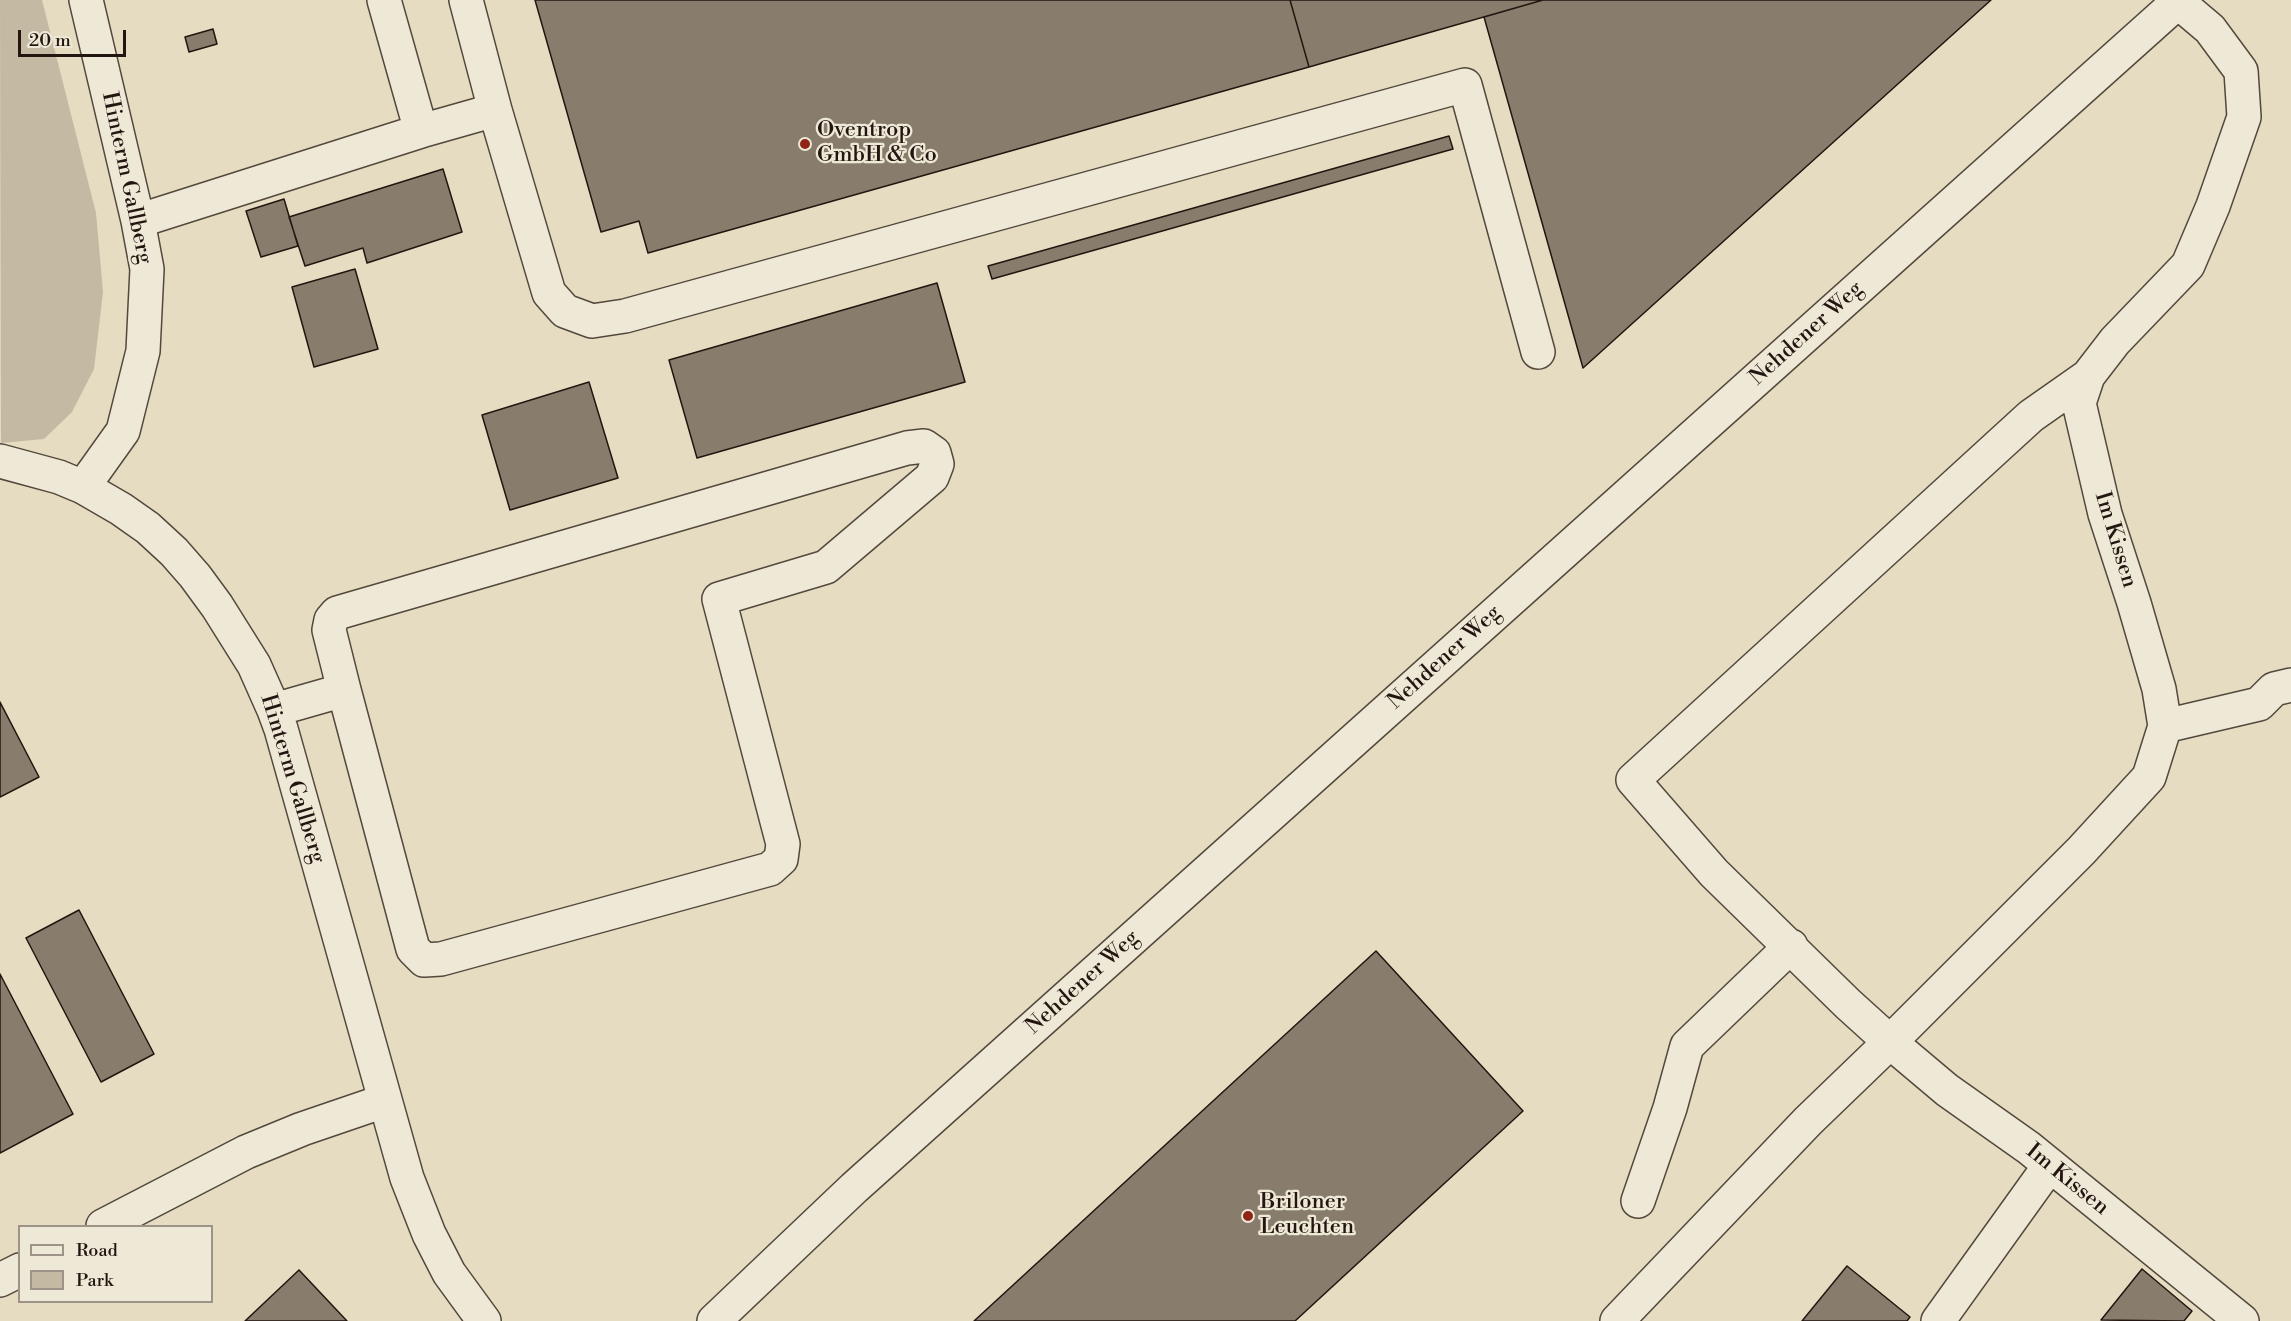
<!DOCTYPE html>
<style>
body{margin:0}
#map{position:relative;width:2291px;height:1321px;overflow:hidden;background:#e5dcc1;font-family:"Libre Bodoni",serif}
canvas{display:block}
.legend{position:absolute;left:18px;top:1225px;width:195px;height:78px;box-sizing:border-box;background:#eee8d7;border:2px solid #9d9487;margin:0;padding:8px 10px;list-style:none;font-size:18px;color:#231610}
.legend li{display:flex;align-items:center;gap:12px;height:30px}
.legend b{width:30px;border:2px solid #9d9487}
.scale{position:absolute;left:18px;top:30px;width:108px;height:27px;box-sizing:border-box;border:3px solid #231610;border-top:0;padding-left:8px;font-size:18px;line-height:21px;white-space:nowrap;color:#231610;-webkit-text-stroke:4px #eee8d7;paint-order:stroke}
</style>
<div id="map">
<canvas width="2291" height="1321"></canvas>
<ul class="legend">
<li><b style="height:8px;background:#eee8d7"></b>Road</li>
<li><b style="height:16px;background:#c4baa3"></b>Park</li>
</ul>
<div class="scale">20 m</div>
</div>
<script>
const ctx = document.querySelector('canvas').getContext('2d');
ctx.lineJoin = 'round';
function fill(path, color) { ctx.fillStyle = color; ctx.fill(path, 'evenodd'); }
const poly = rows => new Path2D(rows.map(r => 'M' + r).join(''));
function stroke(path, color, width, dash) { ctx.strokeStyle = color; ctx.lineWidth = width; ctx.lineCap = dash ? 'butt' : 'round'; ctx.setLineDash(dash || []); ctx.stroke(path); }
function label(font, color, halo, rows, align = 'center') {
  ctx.font = font + ' "Libre Bodoni",serif'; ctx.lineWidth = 4.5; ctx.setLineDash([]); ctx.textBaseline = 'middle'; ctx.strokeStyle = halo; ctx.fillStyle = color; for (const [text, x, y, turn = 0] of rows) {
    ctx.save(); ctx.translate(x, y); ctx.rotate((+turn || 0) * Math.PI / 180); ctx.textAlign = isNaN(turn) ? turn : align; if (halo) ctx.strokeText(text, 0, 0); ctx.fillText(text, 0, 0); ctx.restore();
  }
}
fill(poly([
 [0,0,42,0,96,213,103,292,94,369,72,412,44,439,1,443]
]), '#c4baa3');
const building = poly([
 [535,0,1290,0,1309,67,648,253,639,221,601,232,535,0],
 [1290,0,1543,0,1309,67,1290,0],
 [1543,0,1991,0,1583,368,1484,17,1543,0],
 [213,29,217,44,189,52,185,37,213,29],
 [1449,136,1453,149,992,279,988,266,1449,136],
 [443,169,462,232,367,263,363,248,305,266,289,217,443,169],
 [284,199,298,246,261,257,246,211,284,199],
 [355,269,378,349,314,367,292,287,355,269],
 [937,283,965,382,697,458,669,360,937,283],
 [589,382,618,478,510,510,482,415,589,382],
 [0,702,39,777,0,797,0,702],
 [79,910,154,1054,101,1082,26,938,79,910],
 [1376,951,1523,1111,1295,1321,974,1321,1376,951],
 [0,974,73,1114,0,1153,0,974],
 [1847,1266,1910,1317,1907,1321,1802,1321,1847,1266],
 [2142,1269,2192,1311,2184,1321,2101,1320,2142,1269],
 [299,1270,347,1321,245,1321,299,1270]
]);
fill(building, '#887d6c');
stroke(building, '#231610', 1.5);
const minor = poly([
 [466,0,495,110],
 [421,131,495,110,549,293,565,311,592,321,625,316,1465,85,1538,352],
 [138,221,421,131,384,0],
 [2088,376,2031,416,1633,780,1714,873,1848,1004,1890,1042,2081,851,2149,777,2165,726,2159,689,2134,603,2105,514,2079,403,2088,376,2115,341,2188,265,2213,206,2244,117,2241,71,2210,29,2178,2],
 [0,461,59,477,83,487,121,509,148,528,174,552,195,576,217,606,254,665,274,710,281,729,407,1178,429,1234,449,1273,484,1321],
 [83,487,123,431,143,351,147,269,138,221,86,0],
 [274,710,344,690,329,630,331,620,337,613,907,448,924,446,934,453,937,464,932,477,826,567,719,599,783,844,781,859,770,869,441,959,424,960,413,949,344,690],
 [2165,726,2259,704,2274,689,2291,685],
 [1638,1201,1670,1108,1687,1046,1791,946],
 [103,1226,246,1152,302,1129,384,1101],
 [0,1280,20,1270],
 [714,1321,854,1188,2180,0],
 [1617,1321,1808,1121,1890,1042,1947,1090,2029,1148,2242,1321],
 [1938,1321,2050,1165]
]);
stroke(minor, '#54483c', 36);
stroke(minor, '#eee8d7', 33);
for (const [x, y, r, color] of [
 [805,144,6,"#8f2418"],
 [1248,1216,6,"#8f2418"]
]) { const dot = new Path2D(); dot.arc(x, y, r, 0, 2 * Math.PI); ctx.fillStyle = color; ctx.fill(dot); stroke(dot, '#eee8d7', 2); }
label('22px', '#231610', '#eee8d7', [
 ["Oventrop",817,131],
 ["GmbH & Co",817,156],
 ["Briloner",1260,1203],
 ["Leuchten",1260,1228]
], 'left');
label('22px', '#231610', '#eee8d7', [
 ["Hinterm Gallberg",126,178,78],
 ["Nehdener Weg",1807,334,-42],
 ["Im Kissen",2115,540,73],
 ["Nehdener Weg",1445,658,-42],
 ["Hinterm Gallberg",292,779,73],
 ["Nehdener Weg",1083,983,-42],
 ["Im Kissen",2067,1180,39]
]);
</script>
